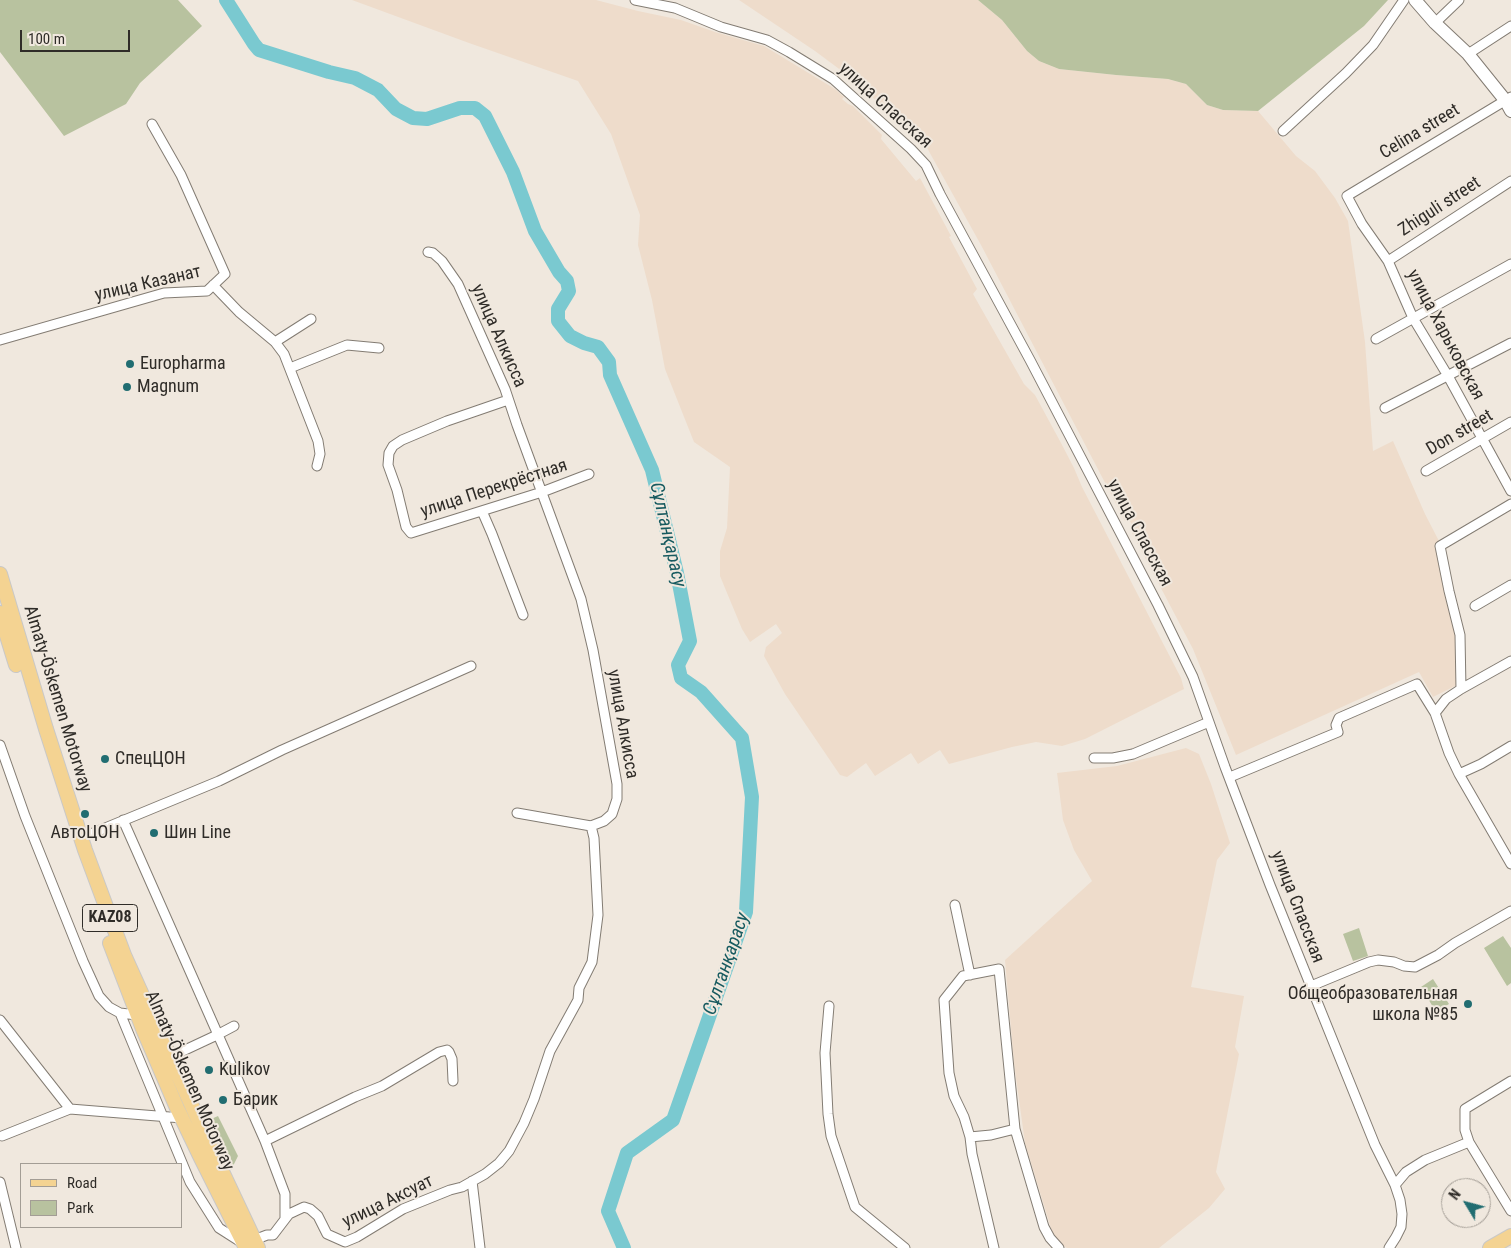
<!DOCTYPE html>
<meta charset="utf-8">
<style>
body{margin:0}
#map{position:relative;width:1511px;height:1248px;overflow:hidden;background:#f0e8de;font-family:"Roboto Condensed",sans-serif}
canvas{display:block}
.legend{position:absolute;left:20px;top:1163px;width:162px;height:65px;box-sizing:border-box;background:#f0e8de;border:1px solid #a39d95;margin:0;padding:6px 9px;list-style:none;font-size:15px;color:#2f2c28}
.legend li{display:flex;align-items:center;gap:10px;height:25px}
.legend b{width:25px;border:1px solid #a39d95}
.north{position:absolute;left:1441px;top:1178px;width:50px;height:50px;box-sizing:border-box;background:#f0e8de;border:1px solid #a39d95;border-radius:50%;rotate:307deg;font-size:14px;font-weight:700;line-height:20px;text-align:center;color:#2f2c28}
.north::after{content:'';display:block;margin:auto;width:18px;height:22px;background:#216d71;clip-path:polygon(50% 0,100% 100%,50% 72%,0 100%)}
.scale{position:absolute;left:20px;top:30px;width:110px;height:22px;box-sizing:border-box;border:2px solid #2f2c28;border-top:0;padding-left:6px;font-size:15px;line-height:18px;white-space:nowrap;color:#2f2c28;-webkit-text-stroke:4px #f0e8de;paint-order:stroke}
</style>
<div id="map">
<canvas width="1511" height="1248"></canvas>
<ul class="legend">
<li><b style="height:6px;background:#f4d392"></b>Road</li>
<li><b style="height:14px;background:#b8c29f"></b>Park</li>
</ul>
<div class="north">N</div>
<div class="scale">100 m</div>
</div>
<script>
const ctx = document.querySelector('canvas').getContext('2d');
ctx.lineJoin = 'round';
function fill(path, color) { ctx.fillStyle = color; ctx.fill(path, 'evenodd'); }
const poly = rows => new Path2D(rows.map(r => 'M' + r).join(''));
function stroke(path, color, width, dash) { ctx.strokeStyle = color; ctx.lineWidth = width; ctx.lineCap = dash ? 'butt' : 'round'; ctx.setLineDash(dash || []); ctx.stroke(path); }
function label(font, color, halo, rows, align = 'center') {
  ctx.font = font + ' "Roboto Condensed",sans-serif'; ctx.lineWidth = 4; ctx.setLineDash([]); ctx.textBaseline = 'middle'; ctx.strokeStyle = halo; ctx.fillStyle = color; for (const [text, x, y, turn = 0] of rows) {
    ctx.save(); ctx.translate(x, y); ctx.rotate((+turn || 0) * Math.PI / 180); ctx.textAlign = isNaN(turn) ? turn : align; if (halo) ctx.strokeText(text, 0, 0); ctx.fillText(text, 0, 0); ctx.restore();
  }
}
fill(poly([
 [352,0,596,0,638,11,681,20,715,32,764,46,835,89,844,97,842,99,848,104,853,106,882,135,881,139,916,181,920,178,951,236,949,237,977,289,973,294,1024,384,1035,395,1061,443,1074,468,1082,487,1181,678,1184,689,1085,739,1062,746,1036,742,1012,747,949,764,940,750,918,764,911,753,875,776,866,763,847,777,840,775,785,694,764,656,766,647,782,633,776,624,750,642,742,629,720,576,720,551,727,528,730,467,694,442,665,369,652,300,638,245,640,215,611,134,578,81,469,43],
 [739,0,978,0,1002,20,1027,51,1039,61,1059,69,1116,75,1168,79,1186,84,1207,105,1223,110,1258,111,1296,156,1315,171,1335,198,1348,221,1365,342,1373,451,1393,441,1425,514,1440,543,1462,636,1457,685,1433,697,1419,672,1236,755,1193,649,1132,533,1136,530,1129,520,1125,521,981,245,921,137,910,121,897,121,858,83,815,51],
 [1186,748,1199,754,1211,784,1230,843,1217,860,1191,987,1244,996,1235,1047,1239,1054,1216,1172,1225,1189,1209,1208,1159,1248,1067,1248,1062,1245,1053,1235,1025,1143,1014,1063,1005,960,1092,881,1074,850,1063,820,1057,773,1117,766]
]), '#eedccb');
fill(poly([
 [0,0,178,0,202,26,140,83,126,104,64,136,0,52],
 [978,0,1388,0,1364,26,1258,111,1223,110,1207,105,1186,84,1168,79,1116,75,1059,69,1039,61,1027,51,1002,20],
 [1359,928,1368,956,1353,961,1343,934],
 [1503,936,1511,948,1511,983,1507,986,1484,948],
 [1433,979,1449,1004,1436,1012,1421,987],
 [218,1116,238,1156,231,1170,209,1120]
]), '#b8c29f');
stroke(poly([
 [226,0,254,44,259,50,329,72,355,78,378,90,396,109,413,118,427,119,460,108,475,108,485,116,513,172,535,231,559,272,567,281,569,291,558,309,558,321,570,336,584,343,598,347,609,362,610,375,652,470,677,573,690,641,678,665,681,678,701,692,742,738,752,797,746,912,673,1120,627,1153,608,1211,624,1248]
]), '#7ac9d0', 14);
const street = poly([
 [635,0,675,8,721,27,767,40,789,52,833,79,911,149,926,165,940,194,1030,360,1158,605,1193,677,1225,767,1270,885,1375,1145,1395,1185,1400,1200,1402,1214,1401,1227,1396,1237,1389,1248],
 [1435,23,1459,0],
 [1468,54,1511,26],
 [1511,97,1347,196,1362,224,1388,261,1413,318,1448,376,1511,491],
 [1283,131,1346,73,1373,45,1404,0],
 [428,252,433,253,442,261,458,284,505,389,517,425,581,599,593,650,617,784,617,799,612,814,604,821,591,826],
 [1388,261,1511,181],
 [213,285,239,312,275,342,284,354,318,441,320,454,317,466],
 [1376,339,1511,264],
 [0,340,164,293,207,291,225,274,181,175,152,124],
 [275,342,311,319],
 [290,368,347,345,379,348],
 [508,400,447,421,402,440,393,446,389,453,388,465,397,490,406,527,411,533,542,492,589,474],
 [1385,408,1511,343],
 [1426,471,1511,422],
 [482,511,492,534,523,615],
 [1475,606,1511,585],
 [1461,689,1511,661],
 [1435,713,1446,699,1461,689,1460,635,1449,591,1440,546,1511,504],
 [0,745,25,816,83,961,99,996,109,1007,120,1013,137,1015],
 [1094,758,1113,758,1133,754,1209,722],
 [1459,774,1481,764,1511,746],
 [1230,777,1338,732,1336,725,1339,718,1417,684,1435,713,1449,753,1459,774,1511,864],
 [517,813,591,826],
 [123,820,265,1141,285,1194,285,1219],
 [81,838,219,781,282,750,471,666],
 [955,905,970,975],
 [1311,986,1369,962,1378,960,1394,962,1404,966,1415,967,1438,955,1455,943,1511,911],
 [829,1006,825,1053,828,1114,831,1136,855,1207,905,1248],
 [120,1013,190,1182,219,1228,244,1244],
 [0,1020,70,1109],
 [170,1057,217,1035,234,1026],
 [1511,1081,1465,1109,1465,1130,1469,1142,1511,1211],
 [2,1136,70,1109,182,1118],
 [970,1137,991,1135,1015,1129],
 [265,1141,355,1097,382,1086,439,1052,447,1050,449,1052,452,1059,453,1081],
 [472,1181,480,1248],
 [0,1182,16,1248],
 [1395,1185,1406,1172,1425,1160,1469,1142],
 [254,1240,267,1235,273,1235,289,1214,304,1207,310,1209,318,1216,327,1234,345,1242,357,1237,403,1209,450,1190,462,1187,485,1174,499,1163,509,1151,524,1123,534,1099,550,1051,578,1000,579,988,592,962,598,915,594,838,591,826],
 [994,1248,972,1154,970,1137,964,1117,954,1096,949,1073,944,1000,963,976,999,969,1015,1129,1044,1227,1050,1238,1059,1248]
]);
const secondary = poly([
 [1415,0,1435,23,1468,54,1505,100,1511,111]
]);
const primary = poly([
 [0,574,46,729,85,850,124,955,211,1148,258,1248],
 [0,613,16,665],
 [110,943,143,1029,177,1108,201,1158,246,1248],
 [1490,1248,1511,1236]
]);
stroke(street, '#837c73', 11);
stroke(secondary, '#837c73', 14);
stroke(primary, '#c9c8c7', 16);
stroke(street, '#fff', 9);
stroke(secondary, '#fff', 12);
stroke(primary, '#f4d392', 14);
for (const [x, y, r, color] of [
 [130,364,5,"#216d71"],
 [127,387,5,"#216d71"],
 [105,759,5,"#216d71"],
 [85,814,5,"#216d71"],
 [154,833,5,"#216d71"],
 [1468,1004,5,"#216d71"],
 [209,1070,5,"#216d71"],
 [223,1100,5,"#216d71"]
]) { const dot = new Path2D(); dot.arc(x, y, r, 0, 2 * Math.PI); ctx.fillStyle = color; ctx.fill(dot); stroke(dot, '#f0e8de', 2); }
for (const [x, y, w] of [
 [110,918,55]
]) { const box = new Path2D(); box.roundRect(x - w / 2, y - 13.5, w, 27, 4); ctx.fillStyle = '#f0e8de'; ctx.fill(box); stroke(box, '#2f2c28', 1); }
label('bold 16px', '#2f2c28', null, [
 ["KAZ08",110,918]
]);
label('18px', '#2f2c28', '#f0e8de', [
 ["улица Спасская",885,106,42],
 ["Celina street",1420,132,-31],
 ["Zhiguli street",1440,207,-33],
 ["улица Казанат",148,284,-13],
 ["улица Харьковская",1445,335,62],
 ["улица Алкисса",498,336,66],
 ["Don street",1460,433,-30],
 ["улица Перекрёстная",494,489,-18],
 ["улица Спасская",1139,533,62],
 ["Almaty-Öskemen Motorway",57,699,73],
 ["улица Алкисса",622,724,80],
 ["улица Спасская",1297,907,69],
 ["Almaty-Öskemen Motorway",189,1081,66],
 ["улица Аксуат",388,1202,-26]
]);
label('18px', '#2f2c28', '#f0e8de', [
 ["Europharma",140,364],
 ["Magnum",137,387],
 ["СпецЦОН",115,759],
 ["АвтоЦОН",85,833,"center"],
 ["Шин Line",164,833],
 ["Общеобразовательная",1458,994,"right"],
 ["школа №85",1458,1015,"right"],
 ["Kulikov",219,1070],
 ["Барик",233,1100]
], 'left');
label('italic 19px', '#165a5f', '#f0e8de', [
 ["Сұлтанқарасу",667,535,77],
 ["Сұлтанқарасу",727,964,-71]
]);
</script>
